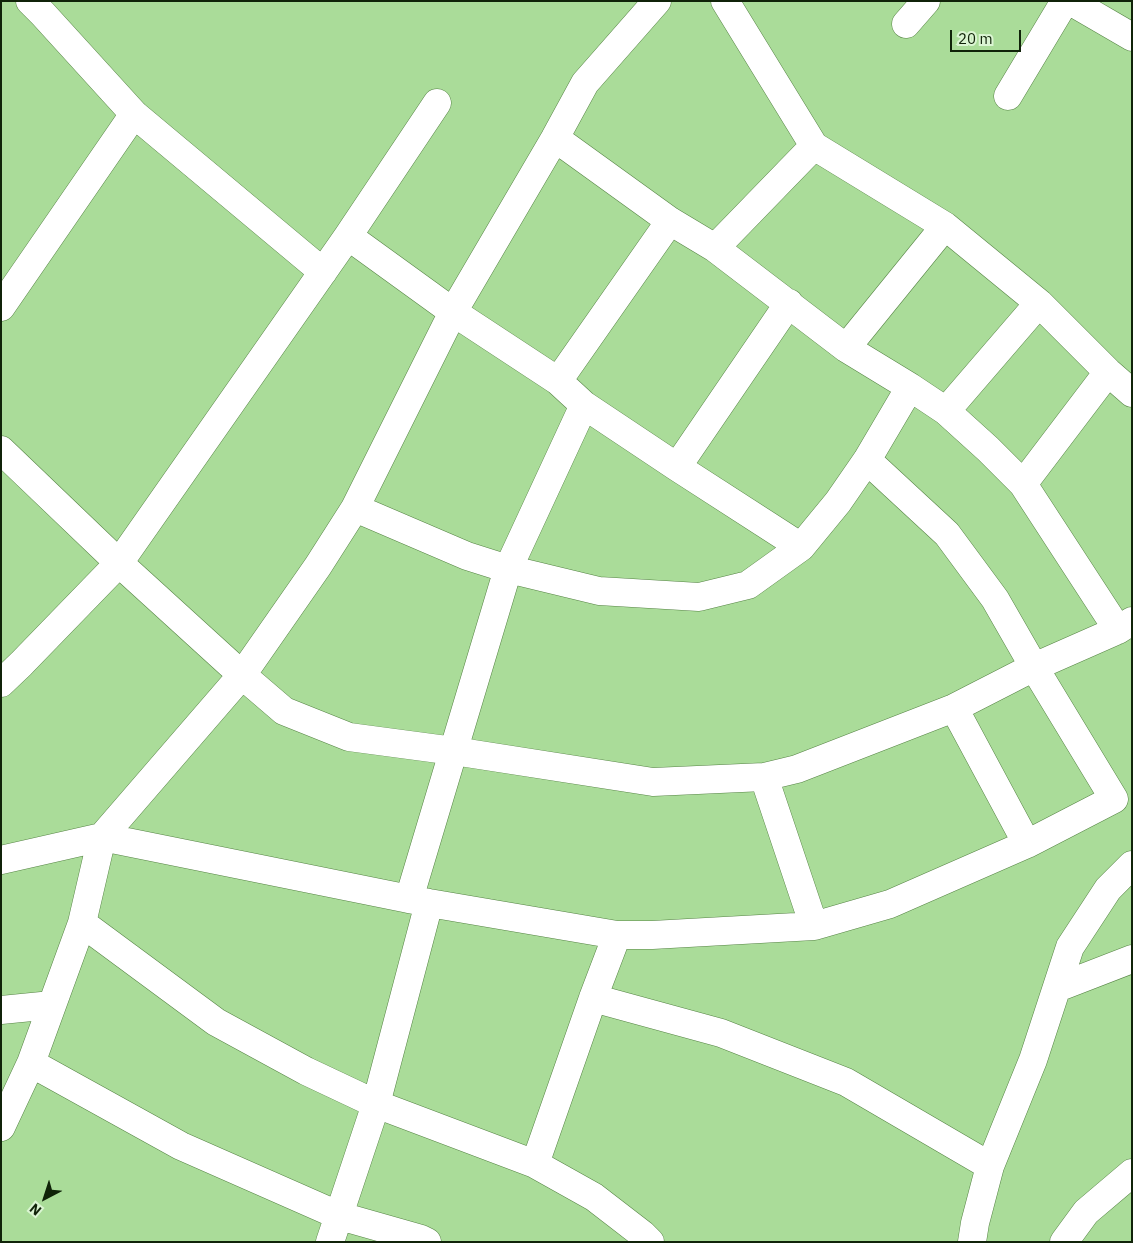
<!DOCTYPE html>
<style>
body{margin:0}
#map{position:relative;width:1133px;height:1243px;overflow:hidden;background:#aadc99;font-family:"IBM Plex Sans",sans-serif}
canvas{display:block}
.frame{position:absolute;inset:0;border:2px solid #102309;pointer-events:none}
.north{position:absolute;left:20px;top:1173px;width:50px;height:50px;-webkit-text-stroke:4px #dbf5d3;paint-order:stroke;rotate:220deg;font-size:14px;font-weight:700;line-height:20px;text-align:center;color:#102309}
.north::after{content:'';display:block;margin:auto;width:18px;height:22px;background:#102309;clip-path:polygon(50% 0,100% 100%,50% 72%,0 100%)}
.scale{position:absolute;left:950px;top:30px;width:71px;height:22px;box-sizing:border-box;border:2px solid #102309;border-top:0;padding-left:6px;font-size:15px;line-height:18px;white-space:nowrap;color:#102309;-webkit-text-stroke:4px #dbf5d3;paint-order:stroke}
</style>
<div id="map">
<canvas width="1133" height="1243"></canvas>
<div class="frame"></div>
<div class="north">N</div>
<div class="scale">20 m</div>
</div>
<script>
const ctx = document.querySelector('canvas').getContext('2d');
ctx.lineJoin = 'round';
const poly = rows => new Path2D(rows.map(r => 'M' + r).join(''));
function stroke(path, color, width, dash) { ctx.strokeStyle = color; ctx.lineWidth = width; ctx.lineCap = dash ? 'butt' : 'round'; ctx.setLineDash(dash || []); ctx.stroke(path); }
const minor = poly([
 [30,1,43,14,134,114,323,272],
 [725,1,814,146,945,226,1039,303,1108,372,1132,393],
 [1070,1,1132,37],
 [906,24,926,1],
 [1008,96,1065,1],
 [348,236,453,312,558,381,584,405,677,467,801,547],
 [715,248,814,146],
 [1,307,134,114],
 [846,348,945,226],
 [558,381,670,221],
 [910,387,946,411,988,449,1023,484,1118,630],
 [946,411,1039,303],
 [1,450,119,563,242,675,284,711,349,737,454,751,653,782,764,777,797,769,954,708,1034,667,1114,799,1027,844,890,904,814,926,652,935,617,935,429,903,102,837,1,860],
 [867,460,947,534,995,599,1034,667,1118,630,1132,621],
 [677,467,789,303],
 [1023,484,1108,372],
 [355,508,467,556,508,569,599,591,699,597,748,585,801,547,838,502,867,460,910,387,846,348,715,248,670,221,555,138],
 [1,683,21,664,119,563,348,236,437,103],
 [954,708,1027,844],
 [764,777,814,926],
 [409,899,508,569,584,405],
 [82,923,216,1022,306,1071,376,1104,535,1164,594,1197,642,1234,650,1242],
 [1057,988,1132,959],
 [593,998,721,1033,846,1082,990,1166],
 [1,1010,52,1005],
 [31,1063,181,1146,340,1216,421,1239,427,1242],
 [1,1127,31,1063,82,923,102,837,242,675,318,566,355,508,453,312,555,138,585,83,657,1],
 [535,1164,593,998,617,935],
 [330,1242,376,1104,429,903],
 [972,1242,975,1223,990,1166,1033,1060,1070,947,1108,889,1132,865],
 [1064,1242,1086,1212,1132,1173]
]);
stroke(minor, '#568445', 29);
stroke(minor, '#fff', 28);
</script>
